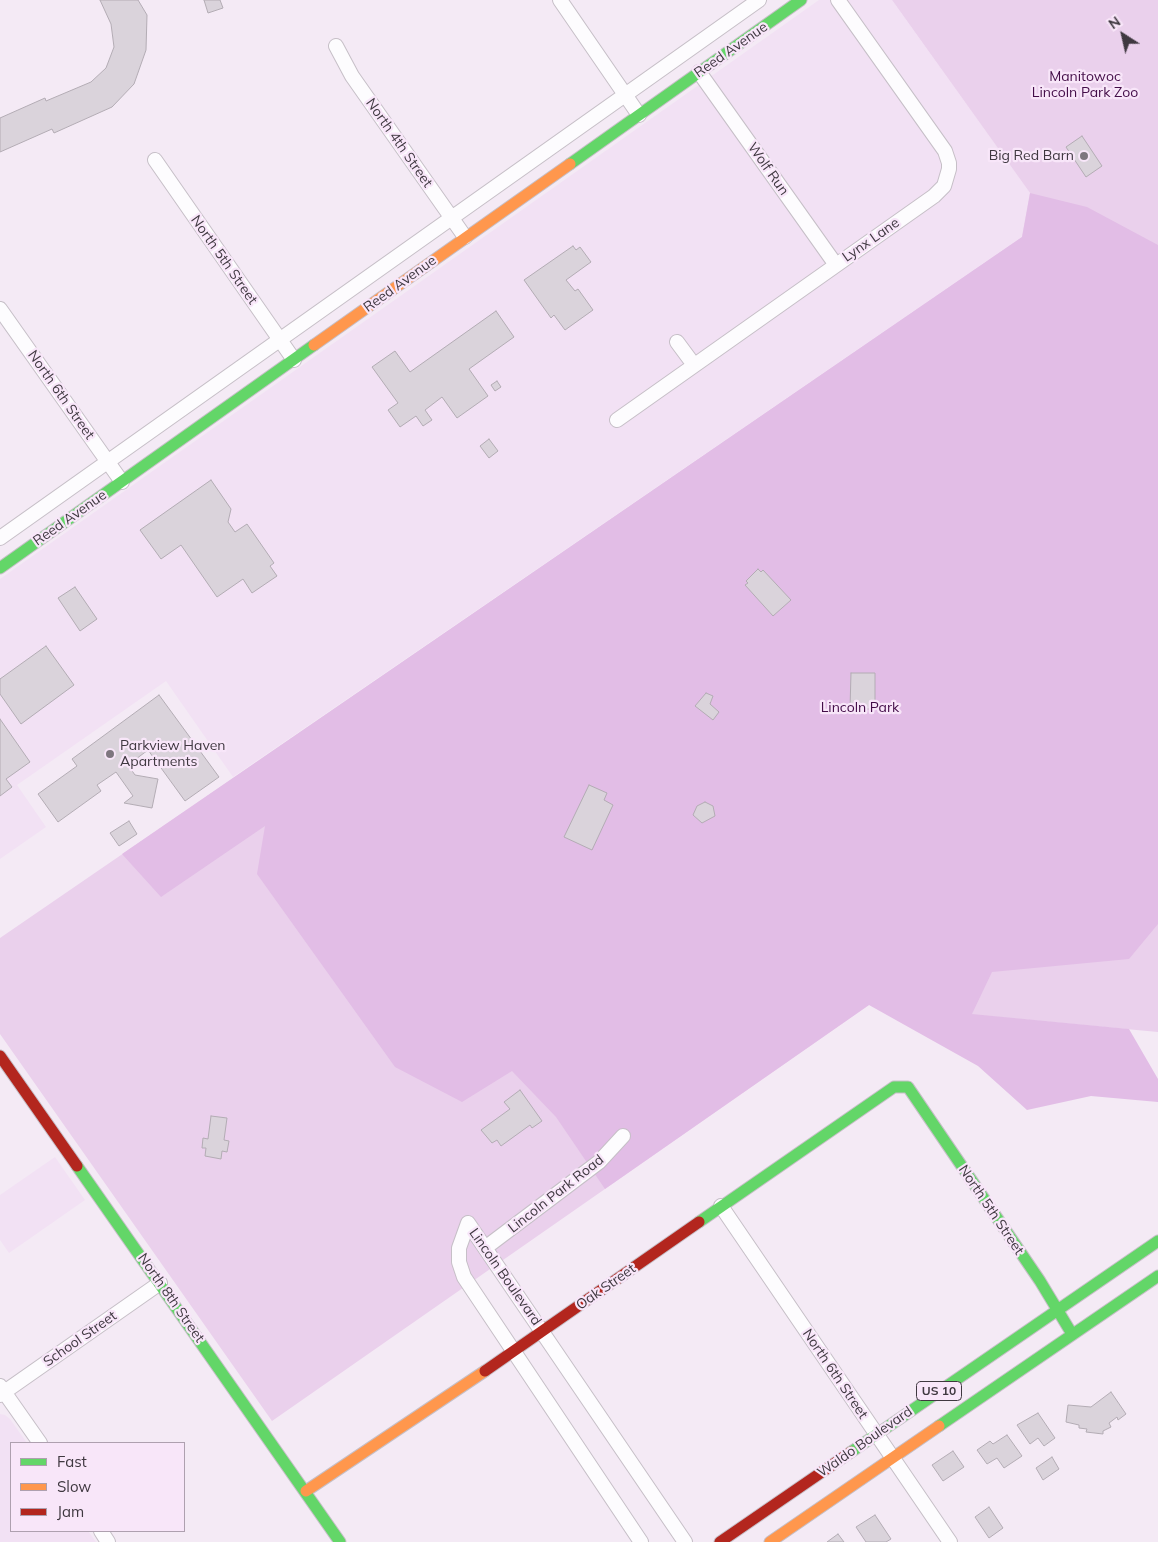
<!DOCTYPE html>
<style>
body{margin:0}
#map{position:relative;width:1158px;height:1542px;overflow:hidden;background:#f4eaf5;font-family:Mulish,sans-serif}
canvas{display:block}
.legend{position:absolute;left:10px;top:1442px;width:175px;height:90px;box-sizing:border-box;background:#f8e6f9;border:1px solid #aea0af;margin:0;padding:6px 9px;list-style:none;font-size:15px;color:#3f3840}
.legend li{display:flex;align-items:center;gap:10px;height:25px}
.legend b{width:25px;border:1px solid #aea0af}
.north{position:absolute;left:1098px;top:10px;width:50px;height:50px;-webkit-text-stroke:4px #f8e6f9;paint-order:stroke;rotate:325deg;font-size:14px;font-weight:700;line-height:20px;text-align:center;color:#3f3840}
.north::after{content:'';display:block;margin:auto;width:18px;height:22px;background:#3f3840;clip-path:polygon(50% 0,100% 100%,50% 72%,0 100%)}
</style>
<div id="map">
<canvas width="1158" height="1542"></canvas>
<ul class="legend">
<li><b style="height:6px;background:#63d668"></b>Fast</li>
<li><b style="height:6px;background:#ff974d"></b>Slow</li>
<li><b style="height:6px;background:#b3261e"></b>Jam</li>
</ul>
<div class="north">N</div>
</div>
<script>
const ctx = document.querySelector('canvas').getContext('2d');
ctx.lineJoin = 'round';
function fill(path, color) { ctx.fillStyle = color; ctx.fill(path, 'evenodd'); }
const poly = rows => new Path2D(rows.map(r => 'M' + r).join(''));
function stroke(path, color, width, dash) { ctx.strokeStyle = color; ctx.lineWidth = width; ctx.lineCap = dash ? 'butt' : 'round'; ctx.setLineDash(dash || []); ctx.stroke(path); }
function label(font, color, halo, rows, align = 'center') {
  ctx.font = font + ' Mulish,sans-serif'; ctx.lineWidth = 4.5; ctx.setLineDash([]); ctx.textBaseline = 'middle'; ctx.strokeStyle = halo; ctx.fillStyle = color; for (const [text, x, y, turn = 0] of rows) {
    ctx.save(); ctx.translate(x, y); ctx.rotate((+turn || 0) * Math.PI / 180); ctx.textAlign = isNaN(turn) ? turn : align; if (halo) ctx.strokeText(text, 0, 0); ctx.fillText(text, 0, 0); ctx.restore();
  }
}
fill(poly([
 [819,0,892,0,1030,193,1022,237,233,777,166,681,17,785,46,827,0,859,0,579],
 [55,1157,85,1200,9,1253,0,1240,0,1195],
 [0,1414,5,1415,10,1419,27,1443,11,1443,11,1531,88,1531,96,1542,0,1542]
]), '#f2e1f4');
fill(poly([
 [892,0,1158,0,1158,1032,869,1005,272,1421,0,1034,0,938,1022,237,1030,193]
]), '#ead0ec');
fill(poly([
 [1030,193,1087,207,1158,245,1158,924,1129,959,992,972,972,1014,1129,1029,1158,1079,1158,1102,1091,1096,1027,1110,978,1066,869,1005,605,1189,556,1117,512,1071,462,1102,395,1067,257,874,265,826,161,897,122,854,1022,237]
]), '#e2bde6');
const building = poly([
 [100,0,138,0,147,15,146,50,134,84,112,107,54,133,52,129,0,152,0,118,45,98,46,101,91,82,106,68,114,47,111,24,100,0],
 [204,0,220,0,223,8,208,13,204,0],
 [1082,136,1102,166,1086,177,1066,147,1082,136],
 [573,246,576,250,580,247,591,262,566,280,575,291,578,289,593,310,565,330,554,315,551,318,524,280,573,246],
 [496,311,514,337,469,369,488,396,457,418,442,397,425,410,432,420,423,426,416,416,400,427,388,410,398,403,372,367,395,351,410,372,496,311],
 [497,381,501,387,495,391,491,385,497,381],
 [489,439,498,451,489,458,480,446,489,439],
 [211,480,231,509,228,522,235,532,247,524,274,563,270,566,277,576,252,593,243,579,217,597,181,545,161,559,140,530,211,480],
 [758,569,761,572,763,570,791,600,773,616,745,585,748,583,746,581,758,569],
 [75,587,97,619,80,631,58,598,75,587],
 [46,646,74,685,21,724,0,694,0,679,46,646],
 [851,673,875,673,875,709,850,709,851,673],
 [706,693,713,696,710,704,719,712,713,720,695,706,706,693],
 [159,695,219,777,185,801,148,750,128,765,135,775,158,779,152,808,124,803,133,796,116,772,97,785,101,791,58,822,38,794,77,766,72,759,159,695],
 [0,719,30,762,6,779,12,787,0,796,0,719],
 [589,785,607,793,604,800,613,805,592,850,564,837,589,785],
 [705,802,713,806,715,816,702,823,693,815,697,806,705,802],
 [129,821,137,834,119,846,110,833,129,821],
 [520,1090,542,1121,532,1128,530,1125,501,1146,497,1140,492,1143,481,1130,510,1109,504,1102,520,1090],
 [211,1116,227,1118,224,1140,229,1141,227,1152,222,1151,221,1159,205,1156,206,1148,202,1148,203,1138,208,1139,211,1116],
 [1111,1392,1126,1414,1118,1420,1117,1417,1109,1423,1111,1427,1103,1431,1103,1434,1086,1432,1087,1429,1079,1428,1079,1425,1066,1422,1068,1405,1091,1407,1111,1392],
 [1038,1413,1055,1438,1044,1446,1038,1438,1030,1444,1017,1425,1038,1413],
 [1007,1435,1022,1456,1004,1468,997,1458,987,1464,977,1450,990,1441,993,1444,1007,1435],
 [953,1451,964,1467,943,1481,932,1465,953,1451],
 [1052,1457,1059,1469,1043,1480,1036,1468,1052,1457],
 [989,1507,1003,1528,989,1538,975,1517,989,1507],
 [875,1515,891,1539,886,1542,866,1542,856,1527,875,1515],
 [838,1534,844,1542,827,1542,838,1534]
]);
fill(building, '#dad3db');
stroke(building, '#b3acb4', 1);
const street = poly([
 [560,0,639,115],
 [336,46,352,76,465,237],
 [699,72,836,265],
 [155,160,294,360],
 [0,309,122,482],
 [677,342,694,365],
 [617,420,934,196,944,186,949,169,949,163,945,151,838,0],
 [0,538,759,0],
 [721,1206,950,1542],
 [468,1223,685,1542],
 [468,1223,459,1248,459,1262,464,1277,641,1542],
 [485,1248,599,1162,623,1136],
 [0,1386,40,1443],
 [0,1395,160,1283],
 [101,1531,108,1542]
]);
const fast = poly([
 [570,164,801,0],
 [0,568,314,345],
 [77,1166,340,1542],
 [699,1222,894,1087,908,1087,1040,1281,1072,1334],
 [939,1426,1158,1276],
 [851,1452,1158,1241]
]);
const slow = poly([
 [314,345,570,164],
 [306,1491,485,1371],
 [770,1542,939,1426]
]);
const jam = poly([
 [0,1056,77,1166],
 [485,1371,699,1222],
 [720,1542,851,1452]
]);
stroke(street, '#c6bfc7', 16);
stroke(fast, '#c6bfc7', 13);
stroke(slow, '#c6bfc7', 13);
stroke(jam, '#c6bfc7', 13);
stroke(street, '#fdfcfe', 14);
stroke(fast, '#63d668', 11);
stroke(slow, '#ff974d', 11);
stroke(jam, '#b3261e', 11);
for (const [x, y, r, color] of [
 [1084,156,5,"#7e767f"],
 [110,754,5,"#7e767f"]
]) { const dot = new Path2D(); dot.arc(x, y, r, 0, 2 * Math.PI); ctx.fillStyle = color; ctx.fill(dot); stroke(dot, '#f8e6f9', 2); }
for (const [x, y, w] of [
 [939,1391,45]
]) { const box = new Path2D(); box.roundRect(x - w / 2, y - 9.5, w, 19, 4); ctx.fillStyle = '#f8e6f9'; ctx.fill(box); stroke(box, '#3f3840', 1); }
label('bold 12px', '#3f3840', null, [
 ["US 10",939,1391]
]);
label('14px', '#3f3840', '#f8e6f9', [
 ["Reed Avenue",731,50,-35],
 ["North 4th Street",399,143,55],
 ["Wolf Run",768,169,55],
 ["Lynx Lane",871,240,-35],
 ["North 5th Street",224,260,55],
 ["Reed Avenue",400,284,-36],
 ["North 6th Street",61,395,55],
 ["Reed Avenue",70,518,-35],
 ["Lincoln Park Road",556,1194,-38],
 ["North 5th Street",991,1210,56],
 ["Lincoln Boulevard",505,1277,55],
 ["Oak Street",606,1287,-35],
 ["North 8th Street",171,1298,55],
 ["School Street",80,1339,-35],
 ["North 6th Street",835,1374,56],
 ["Waldo Boulevard",865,1442,-35]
]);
label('14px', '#430d48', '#f8e6f9', [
 ["Manitowoc",1085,77],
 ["Lincoln Park Zoo",1085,93],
 ["Lincoln Park",860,708]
]);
label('14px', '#3f3840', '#f8e6f9', [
 ["Big Red Barn",1074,156],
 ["Parkview Haven",120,746,"left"],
 ["Apartments",120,762,"left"]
], 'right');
</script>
